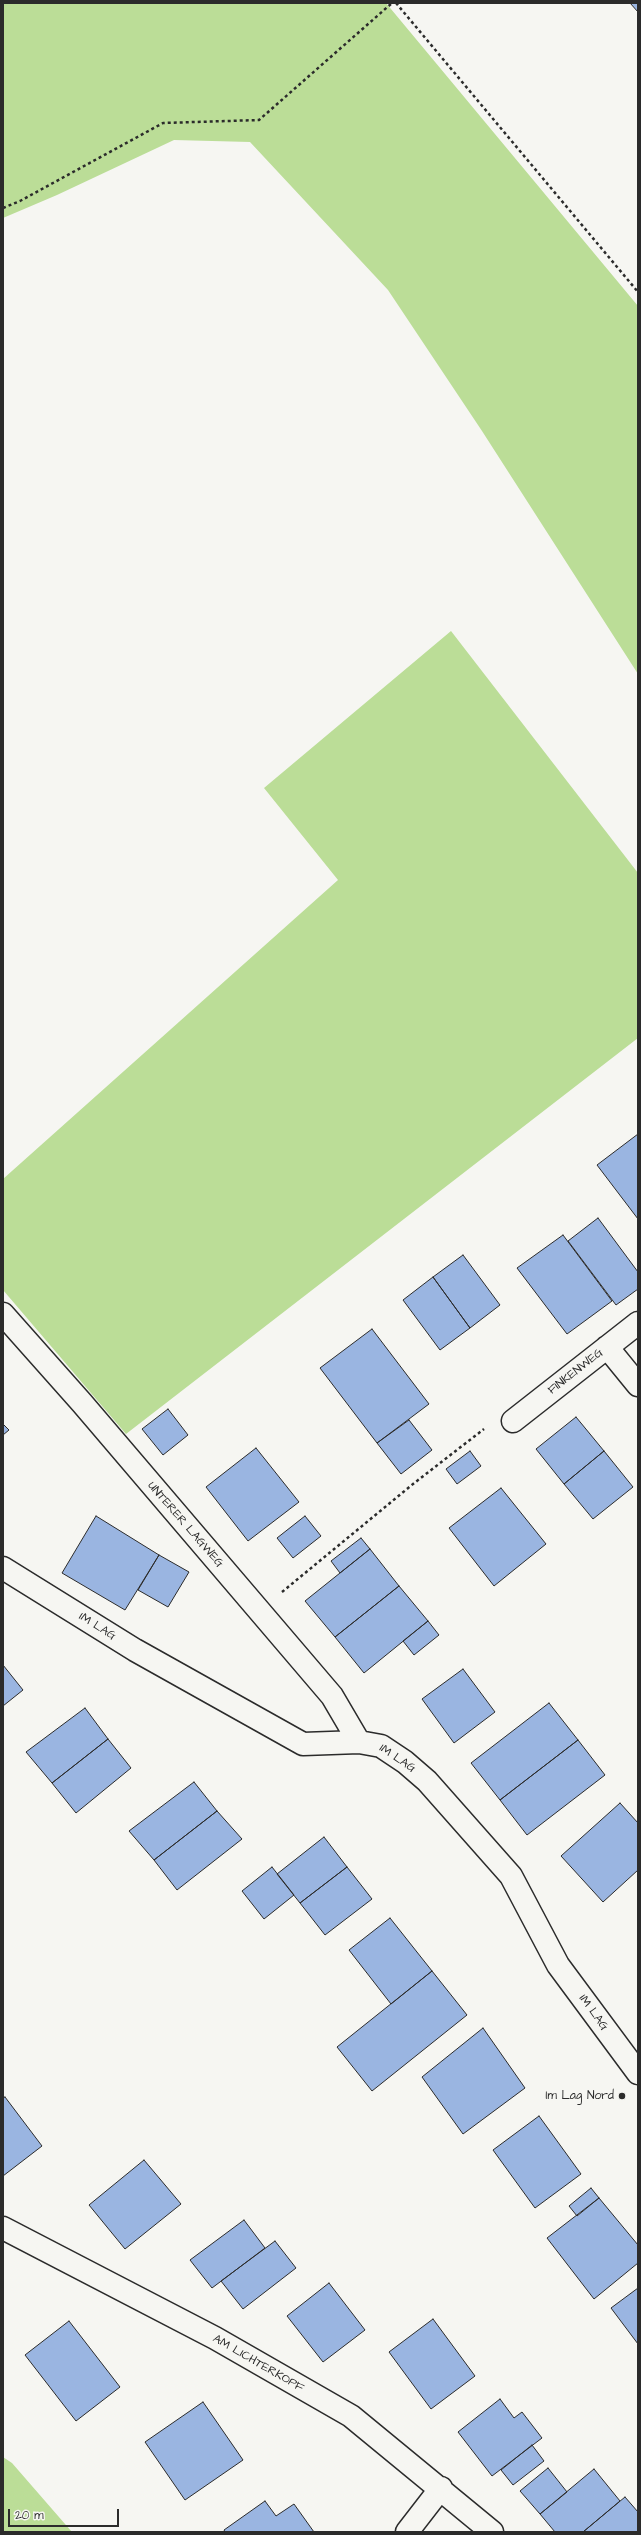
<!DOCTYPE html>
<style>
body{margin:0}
#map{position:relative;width:641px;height:2535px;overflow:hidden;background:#f6f6f2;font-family:"Architects Daughter",sans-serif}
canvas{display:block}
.frame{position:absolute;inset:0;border:4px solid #2b2b2b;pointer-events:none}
.scale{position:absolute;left:8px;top:2509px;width:111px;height:18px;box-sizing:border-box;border:2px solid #2b2b2b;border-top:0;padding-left:5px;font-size:12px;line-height:14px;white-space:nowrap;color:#2b2b2b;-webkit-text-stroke:3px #f6f6f2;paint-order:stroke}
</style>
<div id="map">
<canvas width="641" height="2535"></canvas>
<div class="frame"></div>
<div class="scale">20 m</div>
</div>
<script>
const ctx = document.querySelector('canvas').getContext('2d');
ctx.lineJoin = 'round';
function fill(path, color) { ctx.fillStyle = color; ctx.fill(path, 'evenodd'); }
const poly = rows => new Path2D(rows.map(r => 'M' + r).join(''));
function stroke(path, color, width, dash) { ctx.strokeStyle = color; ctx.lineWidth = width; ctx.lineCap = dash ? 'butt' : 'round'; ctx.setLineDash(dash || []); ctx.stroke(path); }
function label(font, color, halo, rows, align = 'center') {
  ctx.font = font + ' "Architects Daughter",sans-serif'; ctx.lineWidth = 4; ctx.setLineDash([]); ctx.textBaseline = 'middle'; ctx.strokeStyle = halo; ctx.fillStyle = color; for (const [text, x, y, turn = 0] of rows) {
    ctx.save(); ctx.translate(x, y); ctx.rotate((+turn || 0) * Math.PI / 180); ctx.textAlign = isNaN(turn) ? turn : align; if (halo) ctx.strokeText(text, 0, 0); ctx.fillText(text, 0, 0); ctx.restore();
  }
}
fill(poly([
 [3,3,386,3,638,306,638,674,482,431,388,290,250,142,174,140,57,195,3,218],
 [451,631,638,873,638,1038,126,1434,3,1290,3,1179,338,880,264,788],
 [3,2457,12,2463,72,2532,3,2532]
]), '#bbdd97');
const building = poly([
 [630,3,638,3,638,12,630,3],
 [638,1134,638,1219,597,1165,638,1134],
 [598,1218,638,1272,638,1289,616,1305,568,1241,598,1218],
 [563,1235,612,1301,567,1334,517,1268,563,1235],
 [463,1255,500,1305,470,1328,433,1277,463,1255],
 [433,1277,470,1328,440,1350,403,1300,433,1277],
 [372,1329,429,1404,377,1443,320,1368,372,1329],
 [168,1409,188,1435,163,1455,142,1429,168,1409],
 [576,1417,604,1451,564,1484,536,1449,576,1417],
 [409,1420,432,1450,401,1474,377,1443,409,1420],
 [3,1424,9,1430,3,1435,3,1424],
 [256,1448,299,1502,248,1541,206,1487,256,1448],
 [470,1451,481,1466,457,1484,446,1469,470,1451],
 [604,1451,633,1487,593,1519,564,1484,604,1451],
 [501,1488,546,1544,494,1586,449,1528,501,1488],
 [96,1516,159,1555,125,1610,62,1573,96,1516],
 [305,1516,321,1536,293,1558,277,1538,305,1516],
 [361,1538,370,1549,340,1573,331,1561,361,1538],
 [370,1549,399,1586,335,1637,305,1601,370,1549],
 [159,1555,189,1572,168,1607,138,1590,159,1555],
 [399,1586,428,1621,364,1673,335,1637,399,1586],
 [428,1621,439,1635,414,1655,403,1641,428,1621],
 [3,1665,23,1690,3,1706,3,1665],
 [463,1669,495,1712,454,1743,422,1699,463,1669],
 [549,1703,578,1740,500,1800,471,1763,549,1703],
 [85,1708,108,1739,52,1783,26,1752,85,1708],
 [108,1739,131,1768,76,1813,52,1783,108,1739],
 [578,1740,605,1775,527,1835,500,1800,578,1740],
 [194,1782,217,1811,154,1860,129,1831,194,1782],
 [620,1803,638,1823,638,1870,603,1902,561,1856,620,1803],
 [217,1811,242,1839,177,1890,154,1860,217,1811],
 [324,1837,347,1867,300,1903,277,1874,324,1837],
 [272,1867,294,1895,264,1919,242,1891,272,1867],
 [347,1867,372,1899,325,1935,300,1903,347,1867],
 [390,1918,432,1971,391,2004,349,1950,390,1918],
 [432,1971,467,2015,372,2091,337,2047,432,1971],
 [483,2028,525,2088,463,2134,422,2077,483,2028],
 [5,2097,42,2146,3,2176,3,2098,5,2097],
 [539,2116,581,2174,535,2208,493,2150,539,2116],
 [144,2160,181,2204,125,2249,89,2205,144,2160],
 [591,2188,599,2198,577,2216,569,2206,591,2188],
 [599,2198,638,2245,638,2263,594,2299,547,2238,599,2198],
 [244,2220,265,2248,212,2288,190,2260,244,2220],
 [275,2241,296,2268,243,2309,221,2281,275,2241],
 [329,2283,365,2330,323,2362,287,2316,329,2283],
 [638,2288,638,2344,611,2308,638,2288],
 [433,2319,475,2376,431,2409,389,2352,433,2319],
 [69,2321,120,2387,76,2421,25,2355,69,2321],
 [500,2399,514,2418,522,2412,542,2438,492,2476,458,2432,500,2399],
 [203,2402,243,2460,185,2500,145,2442,203,2402],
 [532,2445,544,2461,513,2485,501,2470,532,2445],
 [548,2468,567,2492,540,2514,520,2491,548,2468],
 [594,2469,620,2501,583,2532,555,2532,540,2514,594,2469],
 [625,2497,638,2512,638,2532,583,2532,625,2497],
 [265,2501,276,2516,294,2504,314,2532,225,2532,224,2530,265,2501]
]);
fill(building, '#9ab5e1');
stroke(building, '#2b2b2b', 1);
const street = poly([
 [3,1314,82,1403,332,1696,359,1742],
 [607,1347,638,1385],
 [513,1421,638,1323],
 [3,1568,135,1650,303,1744,359,1742,381,1746,405,1762,427,1781,511,1876,558,1965,638,2073],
 [3,2228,215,2338,351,2416,492,2532],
 [407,2532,441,2488]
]);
stroke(street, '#2b2b2b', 25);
stroke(poly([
 [396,3,638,292],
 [3,208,20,201,163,123,259,120,392,3],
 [282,1592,413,1484,484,1429]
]), '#2b2b2b', 2.5, [3, 3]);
stroke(street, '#f6f6f2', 22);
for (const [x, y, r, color] of [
 [622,2096,4,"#2b2b2b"]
]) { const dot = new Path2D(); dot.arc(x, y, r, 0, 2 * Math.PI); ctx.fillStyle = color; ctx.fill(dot); stroke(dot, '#f6f6f2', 1.5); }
label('12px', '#2b2b2b', '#f6f6f2', [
 ["FINKENWEG",576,1372,-38],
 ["UNTERER LAGWEG",185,1525,49],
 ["IM LAG",97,1627,32],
 ["IM LAG",397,1759,34],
 ["IM LAG",593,2013,54],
 ["AM LICHTERKOPF",258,2364,30]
]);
label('12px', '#2b2b2b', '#f6f6f2', [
 ["Im Lag Nord",614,2096]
], 'right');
</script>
